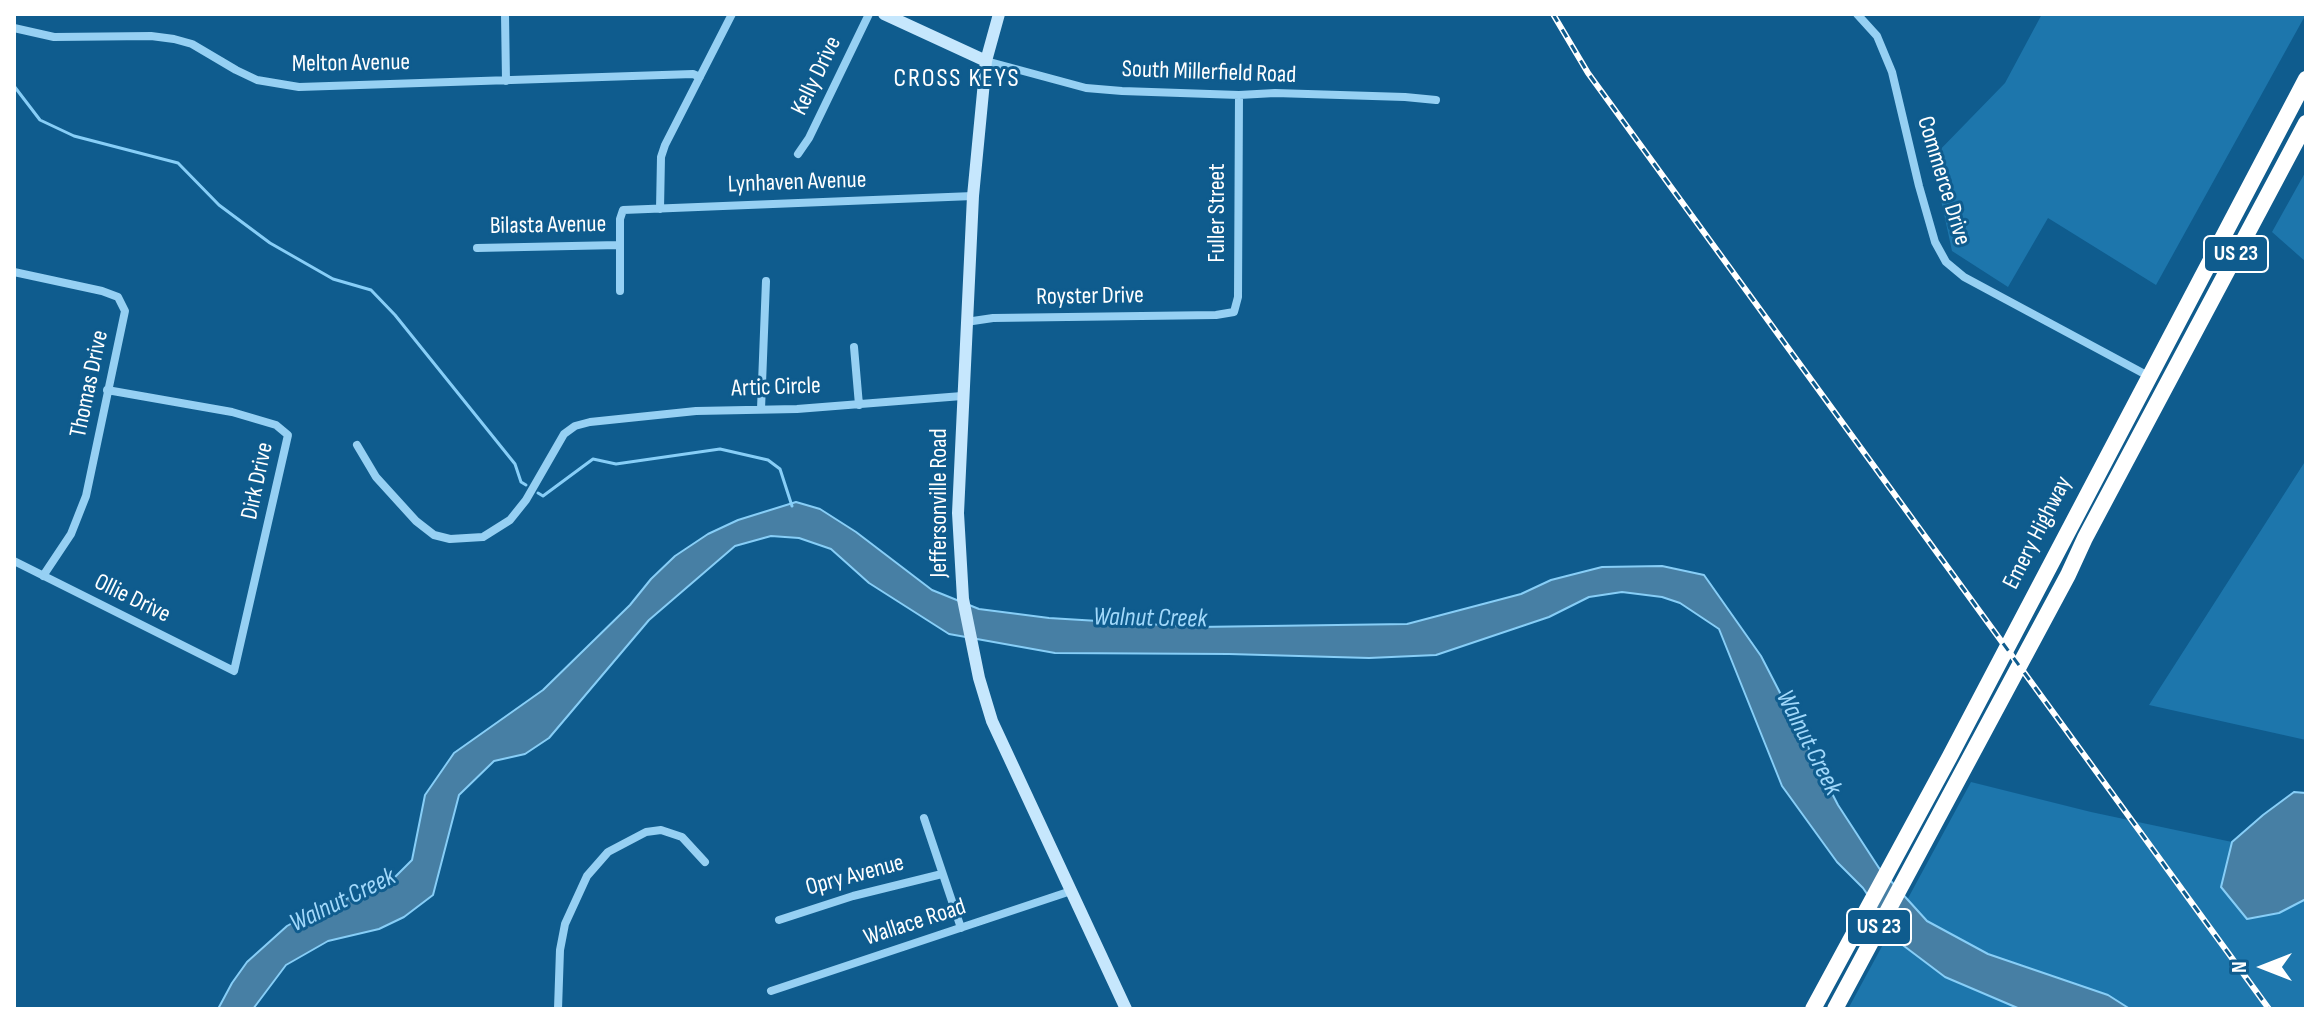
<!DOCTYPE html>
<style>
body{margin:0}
#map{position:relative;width:2320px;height:1023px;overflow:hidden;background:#0f5c8e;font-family:"Sofia Sans Condensed",sans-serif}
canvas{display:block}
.frame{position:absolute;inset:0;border:16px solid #fff;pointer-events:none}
.north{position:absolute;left:2224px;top:927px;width:80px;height:80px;-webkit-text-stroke:6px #0f5c8e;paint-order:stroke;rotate:270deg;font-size:22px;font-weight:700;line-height:32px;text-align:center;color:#fff}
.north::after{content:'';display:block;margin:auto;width:28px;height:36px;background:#fff;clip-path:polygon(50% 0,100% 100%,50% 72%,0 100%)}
</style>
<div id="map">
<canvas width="2320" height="1023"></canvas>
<div class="frame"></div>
<div class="north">N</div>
</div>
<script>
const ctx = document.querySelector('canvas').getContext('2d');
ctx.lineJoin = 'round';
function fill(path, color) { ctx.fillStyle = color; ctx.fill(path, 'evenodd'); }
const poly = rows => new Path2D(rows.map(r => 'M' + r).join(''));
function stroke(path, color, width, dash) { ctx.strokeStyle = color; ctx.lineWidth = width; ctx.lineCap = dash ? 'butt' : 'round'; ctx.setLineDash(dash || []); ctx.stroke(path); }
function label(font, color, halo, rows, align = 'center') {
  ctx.font = font + ' "Sofia Sans Condensed",sans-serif'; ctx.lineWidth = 6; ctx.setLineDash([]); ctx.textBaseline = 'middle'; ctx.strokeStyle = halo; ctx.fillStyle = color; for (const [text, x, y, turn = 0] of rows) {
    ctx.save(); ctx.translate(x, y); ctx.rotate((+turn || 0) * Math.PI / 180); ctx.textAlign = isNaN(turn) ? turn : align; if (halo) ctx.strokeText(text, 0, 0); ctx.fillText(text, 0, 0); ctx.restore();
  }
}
fill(poly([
 [2042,14,2306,14,2156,285,2048,218,2008,287,1952,251,1932,158,2005,83],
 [2306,171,2306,262,2272,232],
 [2306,460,2306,740,2149,705],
 [1971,782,2091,812,2232,842,2221,887,2306,899,2306,1009,1848,1009]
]), '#1d76ac');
const water = poly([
 [796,502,820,509,856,532,932,590,979,609,1049,618,1197,627,1407,624,1521,594,1551,580,1602,567,1662,566,1704,575,1761,656,1838,805,1879,868,1927,921,1988,954,2108,995,2130,1009,2020,1009,1945,977,1900,943,1863,888,1837,862,1782,786,1719,629,1680,603,1662,597,1622,592,1589,597,1549,617,1436,655,1369,658,1229,654,1055,653,949,634,869,583,831,549,799,538,771,536,735,546,649,620,549,738,525,754,494,761,459,795,433,895,404,917,379,929,328,941,286,965,253,1009,218,1009,232,983,247,962,287,926,310,913,390,882,412,860,425,795,454,753,543,690,630,605,651,579,675,556,708,534,738,520,796,502],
 [2294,792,2306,793,2306,899,2279,913,2247,919,2221,887,2232,842,2263,815,2294,792]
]);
fill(water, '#477fa4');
stroke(water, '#87cef7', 2);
stroke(poly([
 [14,86,40,120,74,136,178,163,219,205,270,243,333,279,371,290,395,315,515,464,521,482,526,485],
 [538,493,543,496,593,459,616,464,720,449,768,460,780,469,792,506]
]), '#87cef7', 3);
stroke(poly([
 [505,14,506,81],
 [1857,14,1877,36,1892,72,1919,186,1935,242,1946,262,1964,277,2152,378],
 [14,28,54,37,151,36,174,39,192,44,236,70,257,80,299,87,693,74,700,77],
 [986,61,1086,88,1122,91,1239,95,1275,93,1405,97,1436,100],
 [798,154,809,138,869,14],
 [660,209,661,157,665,145,732,14],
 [477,248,619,245],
 [14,272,102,291,118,297,125,311,86,496,71,534,43,576],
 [620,291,620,219,623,210,973,196],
 [966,322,993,318,1216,315,1234,312,1238,297,1239,95],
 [854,347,859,405],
 [761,409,766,281],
 [357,445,376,477,416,521,434,535,450,539,483,537,510,520,526,500,564,434,575,426,590,422,696,411,797,409,962,396],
 [14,561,234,671,288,435,276,425,232,412,107,390],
 [924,818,961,928],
 [779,920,853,896,942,874],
 [771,991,1071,891],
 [558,1009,560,950,565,924,587,876,608,852,646,832,661,830,682,837,705,862]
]), '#96d0f3', 8);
stroke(poly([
 [884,14,986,61],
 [999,14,986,61,973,196,958,513,963,599,979,678,992,721,1126,1009]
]), '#c6e7fd', 12);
stroke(poly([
 [1813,1009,1949,758,2306,79],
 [1835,1009,2068,575,2085,538,2306,123]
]), '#fff', 16);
const rail = poly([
 [1553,14,1588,73,2269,1009]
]);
stroke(rail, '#fff', 6);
stroke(rail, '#0f5c8e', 3, [9]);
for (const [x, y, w] of [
 [2236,254,64],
 [1879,927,64]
]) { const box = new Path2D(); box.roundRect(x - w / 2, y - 18, w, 36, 6); ctx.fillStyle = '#0f5c8e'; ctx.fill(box); stroke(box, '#fff', 2); }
label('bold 22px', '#fff', null, [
 ["US 23",2236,254],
 ["US 23",1879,927]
]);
label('24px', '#fff', '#0f5c8e', [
 ["Melton Avenue",351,64,-1],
 ["South Millerfield Road",1209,73,2],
 ["Kelly Drive",817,76,-64],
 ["Commerce Drive",1943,181,73],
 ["Lynhaven Avenue",797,183,-2],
 ["Fuller Street",1218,213,-90],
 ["Bilasta Avenue",548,226,-1],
 ["Royster Drive",1090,297,-1],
 ["Thomas Drive",90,384,-78],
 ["Artic Circle",776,388,-2],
 ["Dirk Drive",258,481,-78],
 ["Jeffersonville Road",940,503,-90],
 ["Emery Highway",2038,533,-63],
 ["Ollie Drive",132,599,26],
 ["Opry Avenue",855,876,-15],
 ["Wallace Road",915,923,-18]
]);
ctx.letterSpacing = '2px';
label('26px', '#fff', '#0f5c8e', [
 ["CROSS KEYS",957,79]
]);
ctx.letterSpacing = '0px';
label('italic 26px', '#a2d9fb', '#0f5c8e', [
 ["Walnut Creek",1150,619,1],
 ["Walnut Creek",1808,743,63],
 ["Walnut Creek",343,901,-26]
]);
</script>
